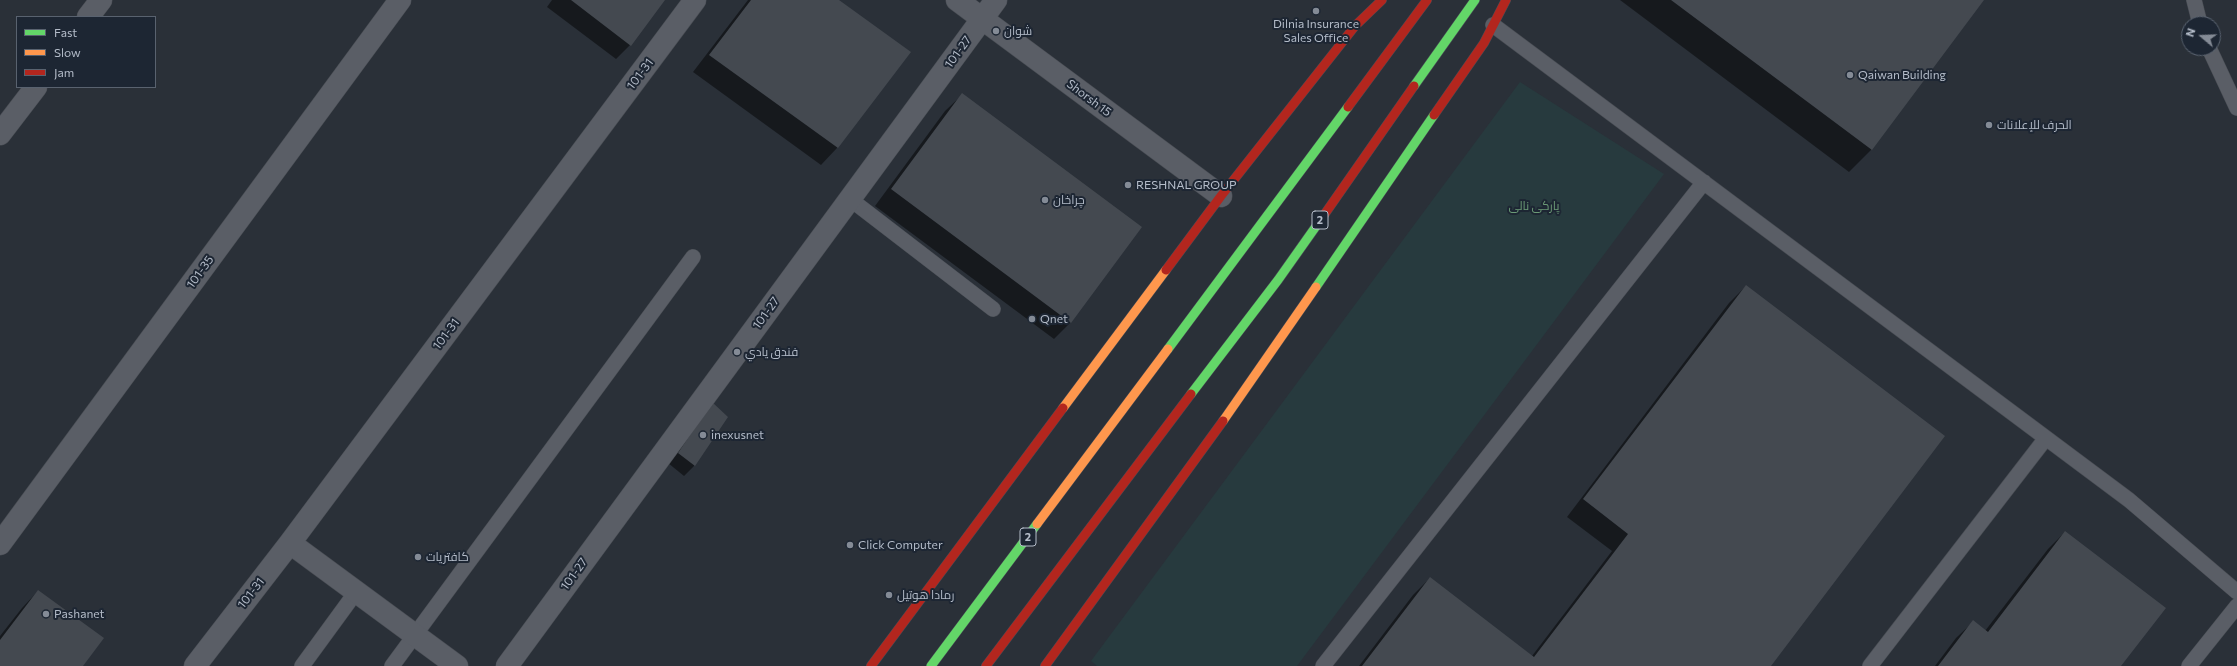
<!DOCTYPE html>
<meta charset="utf-8">
<style>
body{margin:0}
#map{position:relative;width:2237px;height:666px;overflow:hidden;background:#2a3038;font-family:Commissioner,sans-serif}
canvas{display:block}
.legend{position:absolute;left:16px;top:16px;width:140px;height:72px;box-sizing:border-box;background:#1d2633;border:1px solid #59626f;margin:0;padding:5px 7px;list-style:none;font-size:12px;color:#b4bcc9}
.legend li{display:flex;align-items:center;gap:8px;height:20px}
.legend b{width:20px;border:1px solid #59626f}
.north{position:absolute;left:2181px;top:16px;width:40px;height:40px;box-sizing:border-box;background:#1d2633;border:1px solid #59626f;border-radius:50%;rotate:289deg;font-size:11px;font-weight:700;line-height:16px;text-align:center;color:#b4bcc9}
.north::after{content:'';display:block;margin:auto;width:14px;height:18px;background:#848b96;clip-path:polygon(50% 0,100% 100%,50% 72%,0 100%)}
</style>
<div id="map">
<canvas width="2237" height="666"></canvas>
<ul class="legend">
<li><b style="height:5px;background:#63d668"></b>Fast</li>
<li><b style="height:5px;background:#ff974d"></b>Slow</li>
<li><b style="height:5px;background:#b3261e"></b>Jam</li>
</ul>
<div class="north">N</div>
</div>
<script>
const ctx = document.querySelector('canvas').getContext('2d');
ctx.lineJoin = 'round';
function fill(path, color) { ctx.fillStyle = color; ctx.fill(path, 'evenodd'); }
const poly = rows => new Path2D(rows.map(r => 'M' + r).join(''));
function stroke(path, color, width, dash) { ctx.strokeStyle = color; ctx.lineWidth = width; ctx.lineCap = dash ? 'butt' : 'round'; ctx.setLineDash(dash || []); ctx.stroke(path); }
function label(font, color, halo, rows, align = 'center') {
  ctx.font = font + ' Commissioner,Cairo,sans-serif'; ctx.lineWidth = 4; ctx.setLineDash([]); ctx.textBaseline = 'middle'; ctx.strokeStyle = halo; ctx.fillStyle = color; for (const [text, x, y, turn = 0] of rows) {
    ctx.save(); ctx.translate(x, y); ctx.rotate((+turn || 0) * Math.PI / 180); ctx.textAlign = isNaN(turn) ? turn : align; if (halo) ctx.strokeText(text, 0, 0); ctx.fillText(text, 0, 0); ctx.restore();
  }
}
fill(poly([
 [1520,82,1664,174,1297,666,1097,666,1091,661]
]), '#273a3e');
fill(poly([
 [552,0,664,0,630,45,616,59,547,7],
 [748,0,837,0,910,52,837,148,821,165,693,72],
 [1620,0,1983,0,1871,150,1849,172],
 [962,95,1071,322,1054,339,875,206,945,111],
 [1746,286,1770,666,1359,666,1413,595,1430,578,1532,656,1612,551,1567,517,1729,303],
 [712,404,727,417,694,466,684,476,668,463],
 [2065,532,2120,666,1935,666,1956,638,1973,622,1985,631,2048,549],
 [38,591,82,666,0,666,0,636,22,608]
]), '#0007');
fill(poly([
 [571,0,665,0,631,46],
 [751,0,839,0,911,52,838,148,709,55],
 [1671,0,1984,0,1872,150],
 [962,93,1142,227,1071,323,891,189],
 [1746,285,1945,436,1771,666,1362,666,1430,577,1534,657,1628,534,1583,499],
 [712,402,728,417,695,466,678,453],
 [2065,531,2166,608,2121,666,1938,666,1973,620,1988,632],
 [38,590,104,638,83,666,0,666,0,640]
]), '#444950');
const lane = poly([
 [2194,0,2200,24],
 [1493,25,2129,500,2237,592],
 [2209,48,2237,108],
 [850,199,993,309],
 [302,666,356,592],
 [392,666,693,257],
 [1323,666,1704,182],
 [1870,666,2046,438],
 [2189,666,2237,606]
]);
const street = poly([
 [957,0,1221,196],
 [88,17,101,0],
 [0,134,36,87],
 [290,543,457,666],
 [0,544,400,0],
 [195,666,290,543,695,0],
 [507,666,996,0]
]);
const fast = poly([
 [1414,86,1475,0],
 [1316,287,1434,115],
 [1168,349,1348,107],
 [1191,394,1278,280,1324,215],
 [931,666,1037,524]
]);
const slow = poly([
 [1063,408,1166,270],
 [1223,421,1316,287],
 [1037,524,1168,349]
]);
const jam = poly([
 [1348,107,1427,0],
 [1434,115,1484,43,1506,0],
 [1324,215,1414,86],
 [1166,270,1221,196,1355,26,1382,0],
 [871,666,1063,408],
 [986,666,1191,394],
 [1045,666,1223,421]
]);
stroke(lane, '#484c53', 16);
stroke(street, '#484c53', 23);
stroke(fast, '#484c55', 10);
stroke(slow, '#484c55', 10);
stroke(jam, '#484c55', 10);
stroke(lane, '#5a5e66', 15);
stroke(street, '#5a5e66', 22);
stroke(fast, '#63d668', 9);
stroke(slow, '#ff974d', 9);
stroke(jam, '#b3261e', 9);
for (const [x, y, r, color] of [
 [1316,11,4,"#848b96"],
 [996,31,4,"#848b96"],
 [1850,75,4,"#848b96"],
 [1989,125,4,"#848b96"],
 [1128,185,4,"#848b96"],
 [1045,200,4,"#848b96"],
 [1032,319,4,"#848b96"],
 [737,352,4,"#848b96"],
 [703,435,4,"#848b96"],
 [850,545,4,"#848b96"],
 [418,557,4,"#848b96"],
 [889,595,4,"#848b96"],
 [46,614,4,"#848b96"]
]) { const dot = new Path2D(); dot.arc(x, y, r, 0, 2 * Math.PI); ctx.fillStyle = color; ctx.fill(dot); stroke(dot, '#1d2633', 1.5); }
for (const [x, y, w] of [
 [1320,220,16],
 [1028,537,16]
]) { const box = new Path2D(); box.roundRect(x - w / 2, y - 9, w, 18, 3); ctx.fillStyle = '#1d2633'; ctx.fill(box); stroke(box, '#b4bcc9', 1); }
label('bold 11px', '#b4bcc9', null, [
 ["2",1320,220],
 ["2",1028,537]
]);
label('12px', '#b4bcc9', '#1d2633', [
 ["Dilnia Insurance",1316,24,"center"],
 ["Sales Office",1316,38,"center"],
 ["شوان",1004,31],
 ["Qaiwan Building",1858,75],
 ["الحرف للإعلانات",1997,125],
 ["RESHNAL GROUP",1136,185],
 ["چراخان",1053,200],
 ["Qnet",1040,319],
 ["فندق يادي",745,352],
 ["inexusnet",711,435],
 ["Click Computer",858,545],
 ["كافتريات",426,557],
 ["رمادا هوتيل",897,595],
 ["Pashanet",54,614]
], 'left');
label('12px', '#b4bcc9', '#1d2633', [
 ["101-27",958,52,-54],
 ["101-31",640,74,-53],
 ["Shorsh 15",1089,98,37],
 ["101-35",200,272,-54],
 ["101-27",766,313,-54],
 ["101-31",446,334,-53],
 ["101-27",574,574,-54],
 ["101-31",251,593,-52]
]);
label('12px', '#6b9a76', '#1d2633', [
 ["پارکی نالی",1534,206]
]);
</script>
